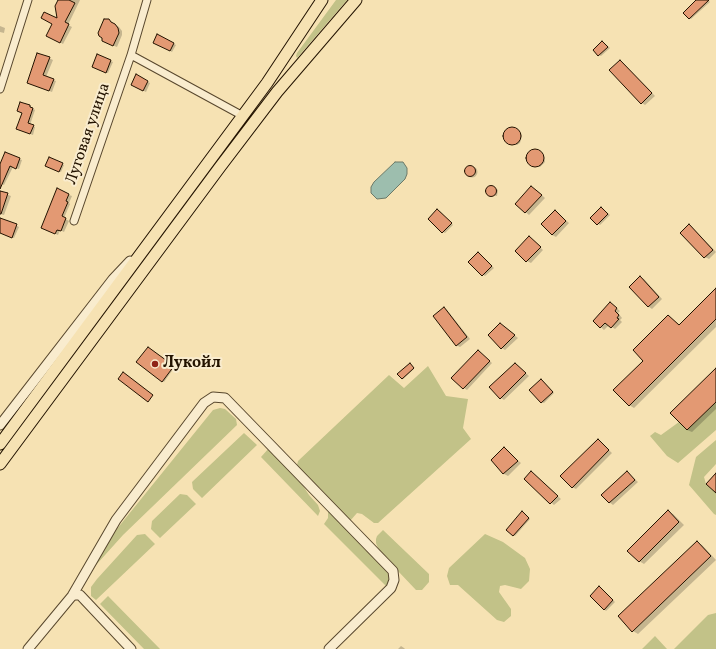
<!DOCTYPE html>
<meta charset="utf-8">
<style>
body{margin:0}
canvas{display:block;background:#f6e2b3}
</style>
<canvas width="716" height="649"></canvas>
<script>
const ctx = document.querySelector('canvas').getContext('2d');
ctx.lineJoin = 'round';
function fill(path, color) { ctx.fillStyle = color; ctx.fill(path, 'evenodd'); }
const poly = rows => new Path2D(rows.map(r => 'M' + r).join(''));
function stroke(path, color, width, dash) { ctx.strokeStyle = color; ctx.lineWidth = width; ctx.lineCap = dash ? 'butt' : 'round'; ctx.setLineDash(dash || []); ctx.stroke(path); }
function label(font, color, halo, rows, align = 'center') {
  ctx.font = font + ' Vollkorn,serif'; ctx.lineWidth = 4; ctx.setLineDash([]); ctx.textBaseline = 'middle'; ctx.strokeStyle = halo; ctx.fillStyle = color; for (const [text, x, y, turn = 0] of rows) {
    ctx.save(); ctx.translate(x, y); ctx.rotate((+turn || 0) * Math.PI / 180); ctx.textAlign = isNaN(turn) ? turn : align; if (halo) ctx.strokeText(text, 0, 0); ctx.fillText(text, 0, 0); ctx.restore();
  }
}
fill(poly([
 [336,0,347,0,297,58,296,56,297,53],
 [428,366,446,396,468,399,463,428,471,439,378,523,374,523,362,514,357,513,350,521,299,469,297,465,298,461,389,375,404,388],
 [716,402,716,430,678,463,667,456,650,436,655,432,661,435,679,422,687,430],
 [220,408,225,409,236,419,237,425,123,535,96,565,93,564,112,535,213,410],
 [244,433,257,445,202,498,193,489,192,482],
 [716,440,716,464,704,477,706,484,716,493,716,515,714,514,689,485,696,457],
 [269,448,300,481,309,495,318,505,320,511,318,516,261,457],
 [180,494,187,495,196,504,160,538,151,529,152,521],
 [328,511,392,576,387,587,324,524,328,518],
 [383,530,429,574,429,582,422,590,416,590,379,551,376,543,376,539,377,536],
 [145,534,155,544,96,600,91,596,91,587,97,579,137,535],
 [485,534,503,542,525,558,530,569,529,581,521,589,505,585,500,586,499,592,511,609,511,616,504,622,497,620,458,585,450,585,447,576,449,568],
 [108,596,160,649,144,649,100,604],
 [716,613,716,649,674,649,708,615],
 [655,636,667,649,642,649]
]), '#c2c288');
const water = poly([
 [395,162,403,162,407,168,407,174,405,179,386,198,377,199,371,193,371,187,374,182,395,162]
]);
fill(water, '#9dbeae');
stroke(water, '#6c7a68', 1);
fill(poly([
 [59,0,80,0,68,25,72,27,63,44,51,37,58,20],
 [698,0,708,0,710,2,691,19,689,18],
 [109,20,119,27,122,31,122,35,117,47,107,43],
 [0,26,5,28,4,33,0,32],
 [158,35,176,45,172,52,154,42],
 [603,42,610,48,601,56,599,55],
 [98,55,113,62,108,73,95,68],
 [49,58,53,60,46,77,56,81,52,92,31,84],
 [620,61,623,63,655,96,645,105,642,103],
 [136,76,150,83,146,92,132,85],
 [30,106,35,110,30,125,35,127,33,135,19,130],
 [511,129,521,133,522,136,520,143,517,145,510,144,505,140,505,133],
 [531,151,538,151,544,155,545,162,540,167,537,167,528,161,529,154],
 [5,153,22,160,19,169,13,167,4,185,0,183,0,167],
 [50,158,64,165,61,172,47,165],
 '466.5 172a5.5 5.5 0 1 1 11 0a5.5 5.5 0 1 1-11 0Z',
 [490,186,493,187,498,190,497,196,489,195,487,193,486,190],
 [535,189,545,198,529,215,516,204],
 [0,192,11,196,4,215,0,214],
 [69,195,72,196,69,203,70,204,64,218,69,221,64,232,60,230,58,235,45,229],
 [603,209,610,215,600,225,591,218],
 [440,211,453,225,445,233,443,232],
 [555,211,569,223,556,237,552,235],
 [9,222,19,227,14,238,6,235],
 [689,225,692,227,716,252,709,259,705,257,681,233],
 [530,238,543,250,531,263,527,261],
 [480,254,494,268,485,276,469,262],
 [640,277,644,279,662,299,652,309,649,307,630,287],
 [716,290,716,327,634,408,629,405,644,361,669,316,680,325],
 [614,306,620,311,618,313,622,318,620,320,622,322,615,329,609,325,604,330,594,321],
 [444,308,447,310,470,339,460,347,456,345],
 [504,327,518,338,505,350,502,348],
 [148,348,174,368,164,382,137,362],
 [478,351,492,363,467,390,464,388],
 [410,364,414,369,403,379,399,374],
 [516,365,529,376,504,400,501,398],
 [716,369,716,409,692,432,687,430],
 [543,381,554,393,544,403,541,402],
 [598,440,612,453,576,489,572,487],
 [504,449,521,463,508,476,504,474,492,460],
 [531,472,561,499,554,505,525,479],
 [627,472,638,482,613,505,609,502],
 [668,512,673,514,684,525,644,564,639,561],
 [524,514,530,519,515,536,513,535],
 [697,542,702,545,716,560,638,634,633,631],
 [602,589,615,602,606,611,604,609],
 [401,646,404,648,405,649,398,649]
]), '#0003');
const building = poly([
 [58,0,69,0,75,3,65,22,69,24,60,43,46,36,52,24,41,18,44,12,57,18,55,6,58,0],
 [696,0,709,0,689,19,683,13,696,0],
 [104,19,109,19,111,22,115,24,118,28,119,33,113,46,102,41,102,38,99,36,98,33,104,19],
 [157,34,174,43,170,51,153,43,157,34],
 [602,41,608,47,598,56,593,50,602,41],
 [37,53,50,57,43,75,54,79,49,91,27,83,37,53],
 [97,54,111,60,106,73,92,67,97,54],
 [620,60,652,93,641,104,609,70,620,60],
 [136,74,148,81,143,91,131,85,136,74],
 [20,102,30,105,30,107,33,108,28,123,34,125,30,134,16,129,22,113,17,111,20,102],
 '503 136a9 9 0 1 1 18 0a9 9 0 1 1-18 0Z',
 '526 158a9 9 0 1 1 18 0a9 9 0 1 1-18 0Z',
 [5,152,20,158,16,169,10,166,0,189,0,164,5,152],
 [49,157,63,163,59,172,45,166,49,157],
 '464.5 171a5.5 5.5 0 1 1 11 0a5.5 5.5 0 1 1-11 0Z',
 '485.5 191a5.5 5.5 0 1 1 11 0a5.5 5.5 0 1 1-11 0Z',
 [531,186,542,195,525,213,515,204,531,186],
 [57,188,69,194,66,201,68,202,62,216,66,218,61,231,57,230,55,234,41,228,57,188],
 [0,191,8,193,1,214,0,214,0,191],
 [601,207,608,214,597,225,590,218,601,207],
 [437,209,452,223,442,233,428,219,437,209],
 [555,210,566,221,552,235,541,224,555,210],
 [0,218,17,224,12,238,0,233,0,218],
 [689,224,713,250,704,258,680,233,689,224],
 [529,236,541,247,526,262,515,251,529,236],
 [478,252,492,266,482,276,468,262,478,252],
 [640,276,659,297,648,307,629,287,640,276],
 [716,288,716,319,629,406,613,390,643,361,633,350,668,315,679,325,716,288],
 [610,302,617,308,615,311,619,315,617,318,619,319,611,328,605,323,600,328,593,321,610,302],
 [444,307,467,337,456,346,433,316,444,307],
 [500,323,515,335,501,349,488,335,500,323],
 [148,347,174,366,162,382,136,362,148,347],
 [478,350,490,361,463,389,451,378,478,350],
 [410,363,414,368,402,379,397,374,410,363],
 [515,363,526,373,500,399,489,387,515,363],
 [716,368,716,402,687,430,670,413,716,368],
 [123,372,153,395,148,402,118,379,123,372],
 [541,379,553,392,541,403,529,390,541,379],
 [598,439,609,450,572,488,560,476,598,439],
 [504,447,518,461,503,474,491,460,504,447],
 [531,471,558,496,550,504,524,479,531,471],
 [627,471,635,480,609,503,601,495,627,471],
 [716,473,716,493,706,484,716,473],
 [668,510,679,522,639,562,627,551,668,510],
 [522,511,529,518,513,536,506,530,522,511],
 [697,541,711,556,632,632,618,616,697,541],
 [599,586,613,600,604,610,590,596,599,586]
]);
fill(building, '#e39973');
stroke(building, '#231300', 1);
const minor = poly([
 [147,0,131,55,243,116],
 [0,89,28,0],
 [74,221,131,55]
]);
const tertiary = poly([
 [0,425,113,279,130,261],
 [72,596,75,595,80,595,131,649],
 [28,649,72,596,116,520,204,403,213,397,225,398,393,571,394,580,391,588,329,649]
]);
const primary = poly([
 [0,444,267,83,322,0],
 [0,464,220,167,277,92,356,0]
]);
stroke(minor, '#58472d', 9);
stroke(tertiary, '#58472d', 11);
stroke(primary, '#231300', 13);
stroke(minor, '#f9ecce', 7);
stroke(tertiary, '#f9ecce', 9);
stroke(primary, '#f6e2b3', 11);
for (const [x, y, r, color] of [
 [155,364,4,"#8f2418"]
]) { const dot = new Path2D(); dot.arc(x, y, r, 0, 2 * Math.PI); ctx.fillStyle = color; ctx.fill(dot); stroke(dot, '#f9ecce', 1.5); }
label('16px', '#231300', '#f9ecce', [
 ["Луговая улица",89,134,-71]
]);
label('bold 16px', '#231300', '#f9ecce', [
 ["Лукойл",163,364]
], 'left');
</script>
